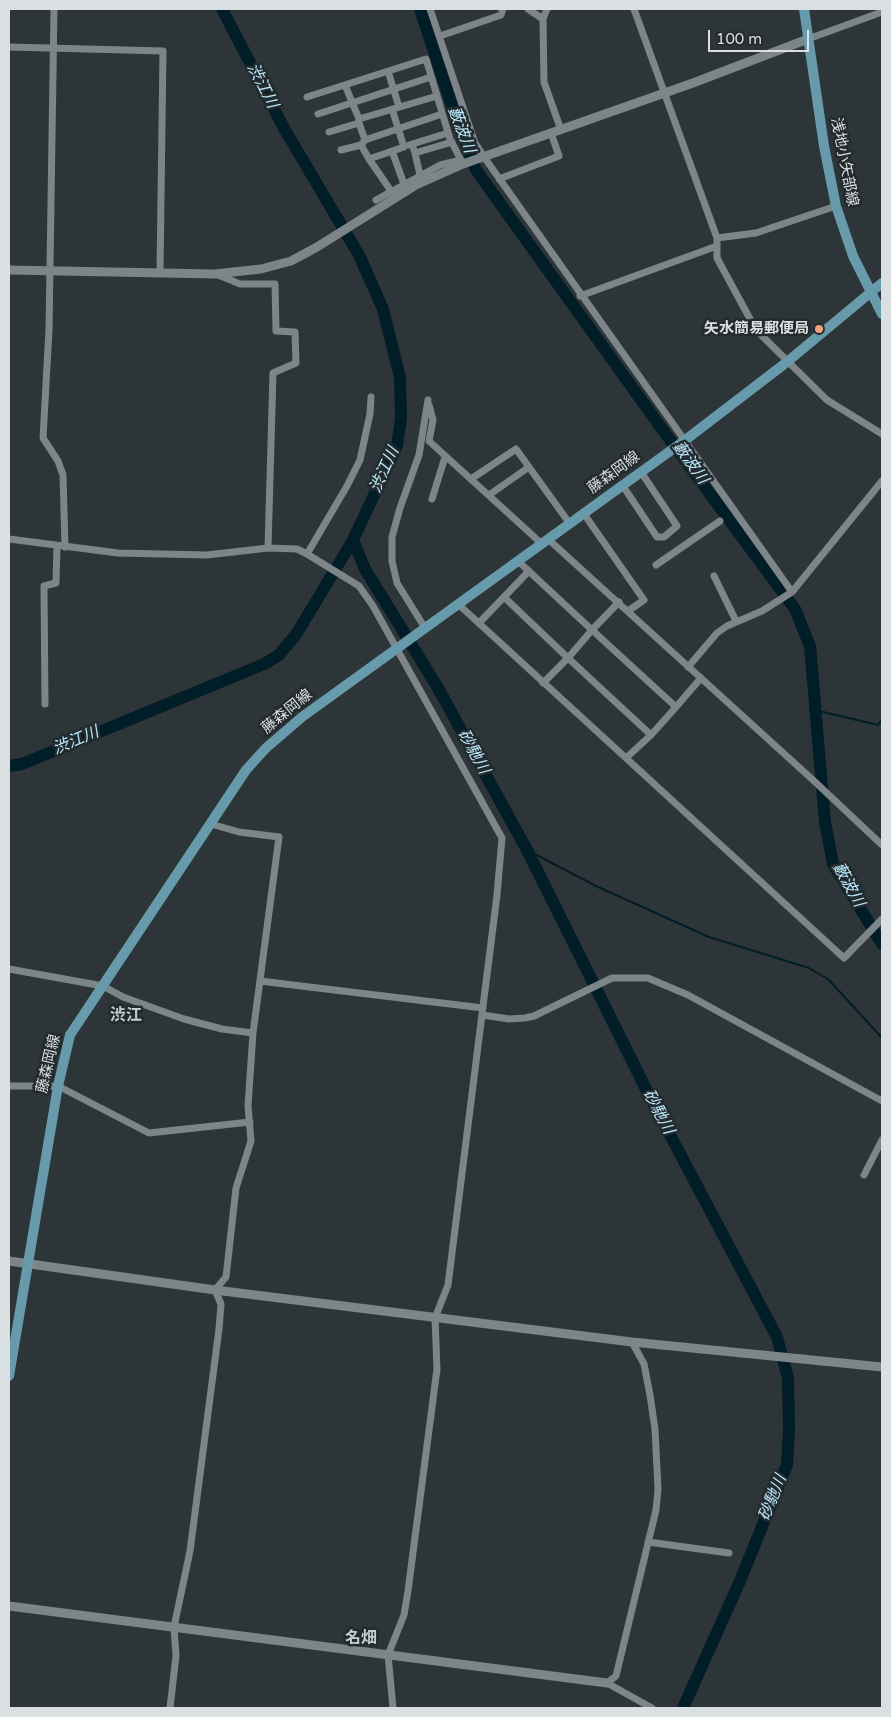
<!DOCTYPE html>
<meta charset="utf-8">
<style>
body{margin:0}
#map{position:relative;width:891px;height:1717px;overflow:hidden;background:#2e3538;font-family:"Varela Round",sans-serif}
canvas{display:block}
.frame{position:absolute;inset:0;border:10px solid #dadfe1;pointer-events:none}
.scale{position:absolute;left:708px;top:30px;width:101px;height:22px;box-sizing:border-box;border:2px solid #dadfe1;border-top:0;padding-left:6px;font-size:15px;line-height:18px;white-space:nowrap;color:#dadfe1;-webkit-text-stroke:4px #242b2e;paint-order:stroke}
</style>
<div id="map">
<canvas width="891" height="1717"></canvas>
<div class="frame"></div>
<div class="scale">100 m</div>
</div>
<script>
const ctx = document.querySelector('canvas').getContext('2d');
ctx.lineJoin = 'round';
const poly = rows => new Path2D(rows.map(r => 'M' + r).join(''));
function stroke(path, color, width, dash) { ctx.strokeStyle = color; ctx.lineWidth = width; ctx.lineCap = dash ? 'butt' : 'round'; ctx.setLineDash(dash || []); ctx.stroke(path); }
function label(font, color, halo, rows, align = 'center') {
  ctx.font = font + ' "Varela Round","Noto Sans JP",sans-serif'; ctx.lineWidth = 5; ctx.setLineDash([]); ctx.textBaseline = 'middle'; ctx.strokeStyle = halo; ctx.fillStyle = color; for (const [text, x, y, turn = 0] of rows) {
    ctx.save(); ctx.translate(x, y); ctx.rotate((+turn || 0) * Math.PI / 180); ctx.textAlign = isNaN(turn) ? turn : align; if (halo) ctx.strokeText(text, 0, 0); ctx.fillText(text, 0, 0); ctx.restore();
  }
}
stroke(poly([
 [815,710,878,725,882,719],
 [527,850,596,886,709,937,809,968,829,980,882,1038]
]), '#001d28', 2);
stroke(poly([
 [420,9,456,118,476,170,662,429,795,609,810,646,825,822,833,864,882,944],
 [353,540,365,569,438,688,527,850,650,1097,777,1337,788,1378,789,1429,787,1465,740,1581,683,1708],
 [9,766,22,764,264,664,279,655,297,633,353,540,397,446,401,418,400,377,383,309,359,255,285,130,222,9]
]), '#001d28', 12);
stroke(poly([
 [54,9,49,330,43,438,58,461,63,475,65,547],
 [430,9,475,143,484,157,792,592],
 [528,9,543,19],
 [547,9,543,19,544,82,561,130],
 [634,9,717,238,717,258,756,330,827,400,882,434],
 [440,36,501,15,503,9],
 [808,39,882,12],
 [9,47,163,51,160,272],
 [388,71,399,107],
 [345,85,359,119,437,96],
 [307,97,426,59,450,139,463,164],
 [318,114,431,77],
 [329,132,359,123,359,119],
 [365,140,442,114],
 [412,144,415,153,452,142],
 [361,145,369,159,404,147,392,109],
 [409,145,448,133],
 [341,150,361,145,365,140,359,123],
 [392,151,404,184],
 [415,153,420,175],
 [369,159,391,191],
 [499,179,559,156,551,133],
 [376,200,440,165,461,160],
 [717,238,756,233,836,206],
 [216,274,240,284,275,284,276,331,295,332,296,363,273,373,268,548],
 [580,296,717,246],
 [429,405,433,420,429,441,542,544],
 [471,479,516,449,570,524],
 [623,486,657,537,664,537,677,526,641,472],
 [489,495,529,467],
 [432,499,445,457],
 [584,514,644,600,628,611],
 [9,539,118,553,207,555,268,548,297,549,307,554,359,586,373,606,502,838,497,895,448,1285,435,1318,437,1369,408,1591,404,1615,388,1655,393,1708],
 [548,539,813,780,882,845],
 [307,554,347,486,360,460,370,414,371,397],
 [518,561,592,630,619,602],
 [656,565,720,521],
 [714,576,736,621],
 [504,597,568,658,592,630,676,707,701,678],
 [458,604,844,958,882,919],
 [479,623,529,571],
 [425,628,397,583,392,561,392,537,400,508,419,455,428,400],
 [688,667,717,633,727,626,762,611,792,592,882,481],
 [543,683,568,658,651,735,676,707],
 [45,704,44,586,56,583,57,546],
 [626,758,651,735],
 [9,969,103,986,123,997,184,1019,222,1029,253,1033],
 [260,981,483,1008],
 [482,1015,509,1019,525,1018,534,1016,612,978,648,978,688,995,882,1101],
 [9,1086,58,1086,149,1133,250,1122],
 [864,1175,882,1140],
 [632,1342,644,1364,650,1395,655,1429,658,1489,656,1510,616,1676,607,1683,652,1708],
 [648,1542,729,1553],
 [170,1708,176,1656,174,1627,190,1551,219,1329,221,1304,215,1290,226,1277,236,1188,251,1141,248,1106,253,1033,279,837,239,832,211,824]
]), '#7d8589', 7);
stroke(poly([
 [9,270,215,274,261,269,291,261,317,247,416,185,463,164,693,83,808,39],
 [9,1261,215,1290,632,1342,882,1367],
 [9,1606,607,1683]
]), '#7d8589', 9);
stroke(poly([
 [804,9,824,146,836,206,853,256,882,314],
 [9,1376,58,1086,70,1035,246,770,266,748,302,717,684,441,787,362,882,283]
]), '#679bac', 10);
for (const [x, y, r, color] of [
 [819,329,5,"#f1a17d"]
]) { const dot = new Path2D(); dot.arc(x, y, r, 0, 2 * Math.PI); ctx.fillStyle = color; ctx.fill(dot); stroke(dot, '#242b2e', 2); }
label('15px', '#dadfe1', '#242b2e', [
 ["浅地小矢部線",844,162,79],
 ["藤森岡線",614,473,-36],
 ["藤森岡線",287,712,-39],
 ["藤森岡線",49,1064,-77]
]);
label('bold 15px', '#dadfe1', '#242b2e', [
 ["矢水簡易郵便局",809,329]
], 'right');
label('italic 16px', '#bae9fc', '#242b2e', [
 ["渋江川",262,86,63],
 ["藪波川",461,130,69],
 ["藪波川",690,463,54],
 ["渋江川",385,470,-66],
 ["渋江川",76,741,-23],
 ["砂馳川",473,752,61],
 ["藪波川",848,885,61],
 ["砂馳川",658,1112,62],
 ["砂馳川",773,1498,-68]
]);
label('bold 16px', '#c4cdd1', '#242b2e', [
 ["渋江",126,1016],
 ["名畑",361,1639]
]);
</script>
